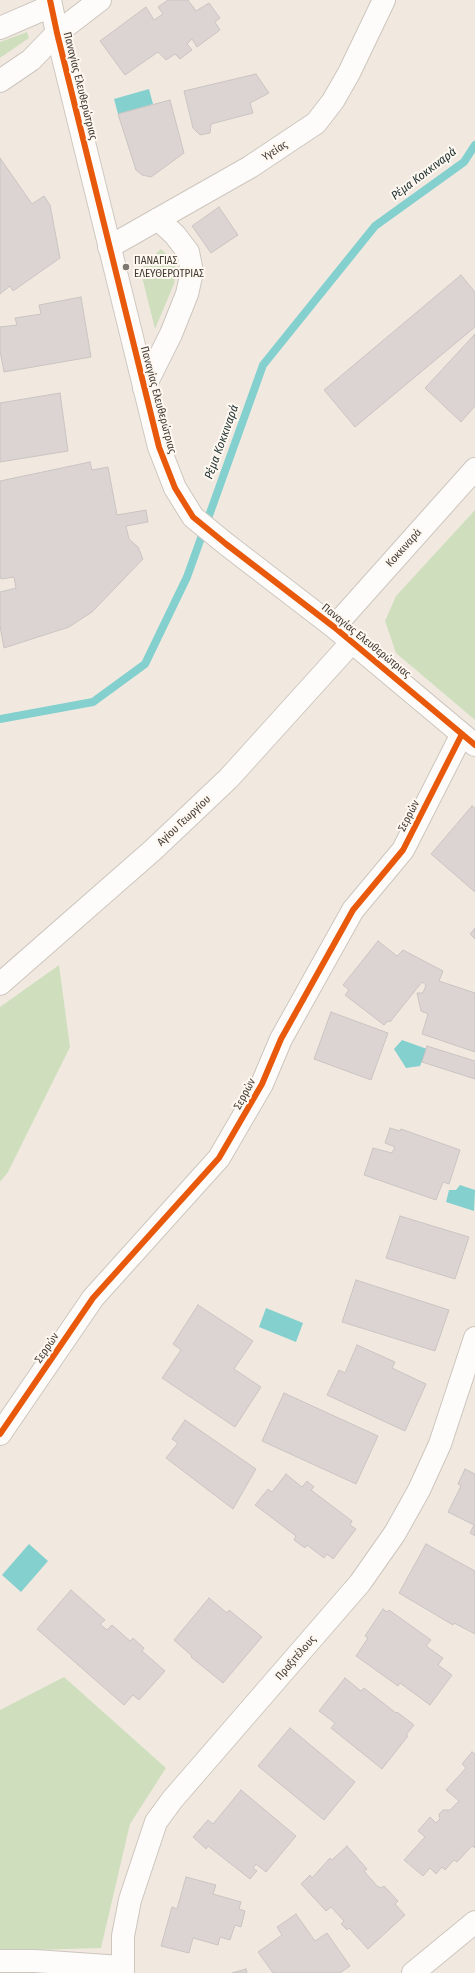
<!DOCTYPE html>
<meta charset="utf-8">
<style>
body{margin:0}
canvas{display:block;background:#f1e9e0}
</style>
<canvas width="475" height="1973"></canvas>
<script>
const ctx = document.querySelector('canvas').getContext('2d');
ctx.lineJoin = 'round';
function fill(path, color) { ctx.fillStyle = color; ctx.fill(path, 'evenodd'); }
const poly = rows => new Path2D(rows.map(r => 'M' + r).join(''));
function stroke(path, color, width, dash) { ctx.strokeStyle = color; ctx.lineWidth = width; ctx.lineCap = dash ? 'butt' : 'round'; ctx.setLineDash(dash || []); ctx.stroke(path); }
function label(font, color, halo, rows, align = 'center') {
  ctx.font = font + ' "Fira Sans Condensed",sans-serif'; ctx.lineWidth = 4; ctx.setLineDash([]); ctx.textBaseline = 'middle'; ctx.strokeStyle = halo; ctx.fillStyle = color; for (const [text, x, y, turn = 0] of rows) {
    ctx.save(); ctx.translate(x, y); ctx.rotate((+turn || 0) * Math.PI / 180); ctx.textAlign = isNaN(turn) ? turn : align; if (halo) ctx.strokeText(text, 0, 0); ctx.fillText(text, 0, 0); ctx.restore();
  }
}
fill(poly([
 [27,32,29,38,0,58,0,42],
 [161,249,175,262,176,272,174,284,155,329,141,273,144,265],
 [475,510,475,720,396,653,385,621,396,596],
 [59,965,70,1047,8,1172,0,1182,0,1007],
 [64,1677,166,1768,130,1824,101,1948,0,1951,0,1710]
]), '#cfdfbe');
fill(poly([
 [149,89,153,104,118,114,114,99],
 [402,1040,427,1049,420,1066,406,1068,394,1049],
 [460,1185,475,1190,474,1211,446,1202,449,1190,456,1190],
 [266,1308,303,1323,296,1342,259,1327],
 [29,1544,48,1561,21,1592,2,1575]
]), '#83d0ce');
stroke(poly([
 [0,719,93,702,145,664,187,577,263,365,375,226,464,162,475,145]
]), '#83d0ce', 8);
const building = poly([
 [168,0,188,0,196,11,209,3,220,18,215,22,220,30,197,47,192,39,187,44,192,50,180,59,175,54,166,60,158,52,125,75,100,41,146,7,154,20,163,14,158,7,168,0],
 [256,74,269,93,250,103,253,113,211,124,210,133,200,135,193,128,184,91,256,74],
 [170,100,184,153,151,177,142,175,136,170,118,114,170,100],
 [0,158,32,204,44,196,50,205,60,258,13,291,10,286,0,294,0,158],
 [219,207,238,235,211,253,192,226,219,207],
 [461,275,475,292,475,327,355,427,324,390,461,275],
 [81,297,91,357,4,372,0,351,0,327,17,325,15,318,41,314,39,305,81,297],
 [475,334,475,406,461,422,425,388,475,334],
 [60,393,68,451,0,462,0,403,60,393],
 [90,462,92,470,108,467,117,515,146,510,148,522,126,526,129,539,138,547,143,559,92,612,69,627,4,648,0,626,0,592,16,588,14,577,1,579,0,575,0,481,90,462],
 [472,806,475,808,475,892,431,854,472,806],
 [475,928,475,939,470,934,475,928],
 [378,941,397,956,403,950,443,971,439,981,475,993,475,1052,422,1034,428,1014,421,1011,417,993,423,993,426,985,422,982,390,1022,388,1021,384,1025,345,995,349,990,343,985,378,941],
 [331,1012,388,1033,371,1080,314,1059,331,1012],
 [427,1046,475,1061,475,1079,422,1062,427,1046],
 [390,1128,400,1131,401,1129,460,1150,449,1184,443,1182,436,1200,364,1175,373,1148,392,1153,395,1147,385,1143,390,1128],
 [400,1216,469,1237,455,1279,386,1258,400,1216],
 [356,1280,449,1310,435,1351,342,1322,356,1280],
 [198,1305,253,1341,234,1369,261,1387,235,1427,162,1378,181,1350,173,1344,198,1305],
 [357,1345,395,1362,392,1368,426,1384,405,1431,327,1395,339,1370,345,1373,357,1345],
 [284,1393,378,1436,356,1484,262,1441,284,1393],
 [185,1420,256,1469,233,1509,166,1458,178,1443,172,1439,185,1420],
 [465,1469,475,1474,475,1536,470,1533,474,1525,448,1512,461,1486,458,1484,465,1469],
 [286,1474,302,1487,307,1481,314,1487,311,1490,352,1521,350,1525,356,1529,333,1559,327,1554,324,1558,307,1545,305,1548,294,1540,296,1536,255,1505,268,1489,272,1492,286,1474],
 [426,1544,475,1571,475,1634,454,1623,453,1625,399,1593,426,1544],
 [71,1590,105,1620,100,1624,107,1630,112,1625,130,1641,133,1638,144,1648,142,1651,165,1671,139,1700,133,1695,124,1705,37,1629,71,1590],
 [209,1598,227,1613,229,1610,262,1637,223,1683,191,1657,192,1656,174,1640,209,1598],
 [383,1609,387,1612,389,1610,431,1640,426,1646,443,1658,438,1665,452,1675,430,1705,400,1683,398,1686,356,1656,368,1638,365,1636,383,1609],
 [345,1678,361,1691,364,1688,396,1713,397,1712,414,1725,406,1735,408,1736,382,1769,331,1728,335,1723,319,1711,345,1678],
 [290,1728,355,1782,324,1820,258,1766,290,1728],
 [472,1752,475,1754,475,1848,472,1846,457,1862,454,1860,445,1870,442,1867,436,1874,430,1868,423,1876,404,1860,425,1837,418,1831,430,1817,436,1823,440,1819,439,1814,443,1810,450,1810,459,1801,446,1790,466,1768,462,1764,472,1752],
 [241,1790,296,1836,266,1872,256,1864,253,1868,257,1871,250,1879,208,1846,206,1849,193,1837,208,1820,213,1824,241,1790],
 [347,1846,367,1869,364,1871,377,1886,381,1888,384,1886,398,1901,395,1904,405,1915,368,1949,349,1928,347,1930,341,1924,344,1921,331,1907,326,1911,301,1884,310,1875,312,1878,330,1858,332,1860,347,1846],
 [186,1877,216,1885,213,1894,241,1902,239,1909,245,1911,241,1927,235,1925,230,1940,220,1937,218,1945,193,1938,189,1953,161,1946,172,1907,177,1909,186,1877],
 [296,1914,315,1941,327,1933,350,1966,340,1973,273,1973,258,1952,282,1935,277,1927,296,1914],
 [246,1969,247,1973,232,1973,246,1969]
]);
fill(building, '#dbd4d3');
stroke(building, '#cac4c2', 1);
const minor = poly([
 [50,0,57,33,159,447,175,488,193,517,226,544,334,627,475,745],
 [0,28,51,6],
 [0,81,31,60,57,33,100,0],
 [109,247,250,167,316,123,333,101,349,73,384,0],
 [144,388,171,334,187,294,192,272,188,252,175,235,158,219],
 [334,627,475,469],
 [0,984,153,850,229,778,352,642],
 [0,1434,93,1298,219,1158,262,1084,281,1039,353,910,403,850,462,734],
 [0,1961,35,1961,121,1967],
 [123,1973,123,1936,130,1900,156,1822,172,1800,360,1583,395,1533,419,1490,440,1444,475,1338],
 [413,1973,475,1922]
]);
stroke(minor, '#cdc6be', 24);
stroke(minor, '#fdfcfa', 22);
stroke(poly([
 [50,0,57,33,159,447,175,488,193,517,226,544,334,627,475,745],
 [0,1434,93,1298,219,1158,262,1084,281,1039,353,910,403,850,462,734]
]), '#e8590c', 6);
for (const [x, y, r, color] of [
 [126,267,4,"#7e7770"]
]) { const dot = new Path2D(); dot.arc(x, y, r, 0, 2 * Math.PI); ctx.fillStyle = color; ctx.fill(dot); stroke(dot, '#fef8f1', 1.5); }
label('11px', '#403a33', '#fef8f1', [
 ["Παναγίας Ελευθερώτριας",80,86,76],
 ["Υγείας",275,151,-32],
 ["Παναγίας Ελευθερώτριας",158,400,75],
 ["Κοκκιναρά",404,548,-48],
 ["Παναγίας Ελευθερώτριας",366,641,39],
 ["Σερρών",409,816,-63],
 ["Αγίου Γεωργίου",184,821,-43],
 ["Σερρών",245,1094,-62],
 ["Σερρών",47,1348,-56],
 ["Πραξιτέλους",296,1658,-49]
]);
label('11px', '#403a33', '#fef8f1', [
 ["ΠΑΝΑΓΙΑΣ",134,261],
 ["ΕΛΕΥΘΕΡΩΤΡΙΑΣ",134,274]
], 'left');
label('italic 12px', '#1d3131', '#fef8f1', [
 ["Ρέμα Κοκκιναρά",424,174,-37],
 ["Ρέμα Κοκκιναρά",222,442,-70]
]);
</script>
